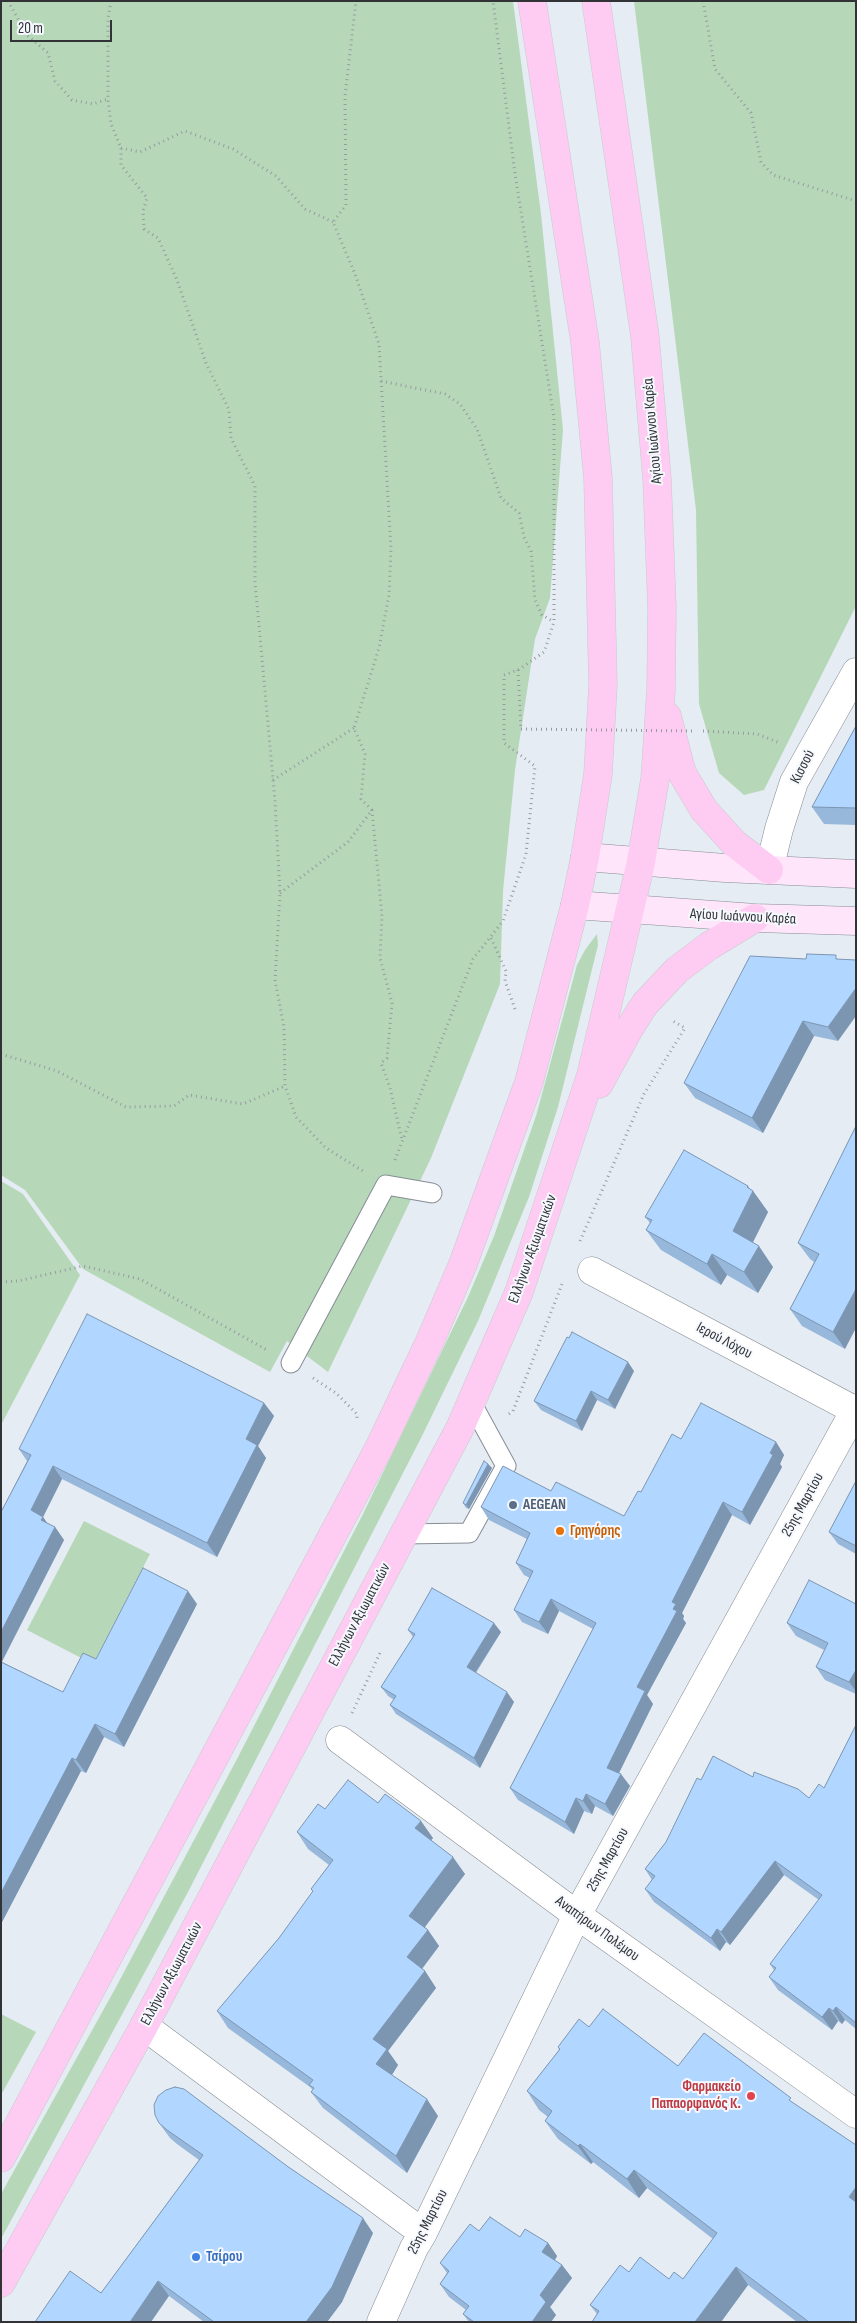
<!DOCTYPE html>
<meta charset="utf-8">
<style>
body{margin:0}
#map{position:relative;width:857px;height:2323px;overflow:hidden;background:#e5ecf4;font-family:"Sofia Sans Condensed",sans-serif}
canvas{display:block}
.frame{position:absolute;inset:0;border:2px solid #313337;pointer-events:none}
.scale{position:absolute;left:10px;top:20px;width:102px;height:22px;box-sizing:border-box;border:2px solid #313337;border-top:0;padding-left:6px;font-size:15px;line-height:18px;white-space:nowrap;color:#313337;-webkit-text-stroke:4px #f5f9fe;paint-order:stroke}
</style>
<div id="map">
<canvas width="857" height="2323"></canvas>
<div class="frame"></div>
<div class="scale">20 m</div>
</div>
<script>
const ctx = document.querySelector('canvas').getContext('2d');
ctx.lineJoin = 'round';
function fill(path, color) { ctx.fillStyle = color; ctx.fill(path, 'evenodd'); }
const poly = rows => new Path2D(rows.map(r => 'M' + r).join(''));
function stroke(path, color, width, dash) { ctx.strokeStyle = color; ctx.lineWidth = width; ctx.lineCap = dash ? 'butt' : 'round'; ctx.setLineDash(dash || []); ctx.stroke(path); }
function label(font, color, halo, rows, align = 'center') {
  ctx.font = font + ' "Sofia Sans Condensed",sans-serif'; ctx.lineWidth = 4; ctx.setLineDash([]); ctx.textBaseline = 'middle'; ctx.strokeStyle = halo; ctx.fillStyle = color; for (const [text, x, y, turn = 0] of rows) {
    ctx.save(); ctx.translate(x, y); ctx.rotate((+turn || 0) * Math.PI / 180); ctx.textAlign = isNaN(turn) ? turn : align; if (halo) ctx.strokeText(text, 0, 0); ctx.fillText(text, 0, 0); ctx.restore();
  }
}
fill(poly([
 [1,1,513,1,541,214,563,430,550,598,535,639,515,770,503,891,500,984,431,1158,328,1372,287,1341,270,1372,83,1269,25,1190,1,1175],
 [634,1,856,1,856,606,764,790,744,795,719,773,699,704,696,510],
 [597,934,598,945,558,1107,529,1197,478,1321,421,1438,188,1892,1,2239,1,2194,115,1989,237,1759,362,1516,468,1297,494,1236,536,1116,577,965,585,950],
 [1,1181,23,1194,80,1275,1,1425],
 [84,1521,150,1554,93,1664,27,1630],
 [1,2014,36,2032,1,2095]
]), '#b6d8b8');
const lane = poly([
 [291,1363,386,1185,432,1193],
 [403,1534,469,1533,506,1466,471,1402]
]);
const street = poly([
 [769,870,779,829,794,782,856,672],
 [592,1271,856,1411],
 [340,1740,577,1915,856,2114],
 [144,2026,423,2233],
 [381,2322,414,2248,423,2233,577,1915,856,1408]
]);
const secondary = poly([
 [585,857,725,868,856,874],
 [575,905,755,918,856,921]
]);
const primary = poly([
 [667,716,682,773,704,810,734,843,769,870],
 [599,1084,629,1029,645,1004,660,988,677,970,709,946,755,918],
 [1,2158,379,1448,430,1341,463,1264,529,1082,575,905,585,857,598,774,603,685,598,478,585,342,532,1],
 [1,2283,144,2026,460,1428,519,1292,591,1075,641,862,655,779,661,690,662,608,657,479,645,337,596,1]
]);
stroke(lane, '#878d95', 21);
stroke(street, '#878d95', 29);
stroke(secondary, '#878d95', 29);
stroke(primary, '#c9cacb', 29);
stroke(poly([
 [8,1,27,35,48,53,55,81,72,100,93,104,108,99],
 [111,1,108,18,108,99,111,124,121,148,121,165,147,198,143,211,144,229,158,238,177,280,206,363,229,410,231,438,255,486,255,582,275,801,280,893,275,980,284,1027,285,1086,296,1117,326,1148,363,1171],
 [703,1,715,69,751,113,761,162,773,175,856,201],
 [121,148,140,152,185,131,233,149,276,176,305,209,333,222],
 [381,381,445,394,460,404,477,429,501,498,519,513,524,537,531,551,535,600,542,615,554,622],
 [518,670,521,729],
 [703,731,757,734,780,743],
 [273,780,354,728],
 [372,810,382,916,380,958,392,1003,387,1058,381,1063,390,1088,402,1140],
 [280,893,348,842,372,810,361,799,365,754,354,728,379,648,389,595,391,549,379,344,355,274,333,222,346,205,345,96,356,1],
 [491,938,506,971,505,981,515,1009],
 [1,1054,57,1071,126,1107,174,1106,189,1095,243,1104,285,1086],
 [395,1160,473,959,503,921,526,854,535,766,504,743,504,675,518,670,544,652,554,622,554,418,515,174,493,1],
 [580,1241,644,1094,685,1028,671,1020],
 [1,1282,18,1281,83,1266,140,1279,267,1350],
 [313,1378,336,1393,357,1414,357,1418],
 [509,1414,513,1411,562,1284],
 [352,1713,380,1653]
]), '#969ba1', 3, [1, 4]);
stroke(lane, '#fff', 19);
stroke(street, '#fff', 28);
stroke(secondary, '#fee5f9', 28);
stroke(primary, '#fecbf2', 28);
stroke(poly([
 [521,729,692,731]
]), '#969ba1', 3, [1, 4]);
fill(poly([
 [856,726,856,825,824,824,812,807],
 [806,959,838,1041,814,1036,763,1133,695,1098,684,1083],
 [856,1126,845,1349,802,1326,790,1309,814,1262,810,1259,798,1243],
 [750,1189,753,1191,768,1212,753,1242,773,1267,758,1293,727,1275,721,1285,661,1250,646,1230,650,1223,645,1217],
 [634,1371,615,1409,597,1400,582,1431,541,1410,534,1401],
 [264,1403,274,1416,258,1446,266,1458,217,1557,62,1479,43,1517,47,1523,55,1527,64,1540,2,1662,63,1692,96,1659,197,1604,124,1747,104,1737,86,1773,81,1771,1,1924,1,1512,27,1461,19,1449],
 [681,1439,776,1442,784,1455,780,1464,782,1467,750,1525,732,1515,682,1613,684,1616,683,1619,686,1623,647,1695,653,1704,619,1773,630,1786,613,1816,595,1806,592,1814,584,1811,574,1834,518,1800,510,1788,593,1629,559,1611,548,1634,522,1622,514,1610,530,1578,524,1575,516,1563,527,1539,489,1520,481,1507,551,1491,624,1516,641,1492],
 [488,1464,492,1468,469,1509,466,1508,463,1503],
 [856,1481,856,1554,838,1544,829,1532],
 [856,1604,856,1694,825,1680,816,1667,824,1650,796,1636,787,1623],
 [408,1630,501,1632,476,1673,514,1702,480,1768,396,1714,390,1705,394,1700,388,1696,381,1687,413,1637],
 [856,1725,856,2029,845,2020,842,2024,838,2021,832,2030,778,1990,769,1977,774,1970,770,1964,819,1900,784,1875,730,1945,726,1942,720,1951,654,1902,645,1889,652,1880,645,1869,666,1842,701,1780,753,1777,809,1798,824,1788],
 [378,1803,433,1838,431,1840,465,1874,425,1927,428,1930,439,1946,422,1969,425,1971,436,1988,388,2051,398,2065,392,2075,438,2116,407,2173,323,2108,311,2092,313,2090,310,2087,228,2028,217,2011,279,1938,313,1892,311,1889,329,1865,308,1849,297,1832,325,1809],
 [558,2047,856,2322,797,2322,748,2285,721,2322,592,2322,597,2314,590,2305,629,2272,669,2279,683,2279,713,2239,647,2188,639,2198,593,2162,591,2164,558,2139,545,2121,548,2117,539,2110,527,2091,559,2050],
 [159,2123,373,2233,342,2302,327,2322,204,2322,169,2296,101,2293,199,2160,177,2144,170,2138],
 [520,2237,548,2243,557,2256,555,2260,562,2265,572,2278,550,2307,556,2315,551,2322,469,2322,463,2314,466,2310,449,2297,440,2284,447,2273,440,2263]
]), '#98b8db');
fill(poly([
 [856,988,856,1016,838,1041,828,1027],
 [803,1021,814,1036,763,1133,752,1118],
 [748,1186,752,1193,753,1191,768,1212,748,1252,733,1231],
 [759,1246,773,1267,758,1293,744,1272],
 [712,1254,727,1275,721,1285,707,1264],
 [856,1289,856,1328,845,1349,833,1332],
 [628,1362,634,1371,615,1409,608,1400],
 [591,1391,597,1400,582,1431,576,1421],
 [264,1403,274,1416,258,1446,266,1458,217,1557,207,1543,246,1439],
 [776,1442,784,1455,780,1464,782,1467,750,1525,742,1512],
 [488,1464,492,1468,469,1509,466,1505],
 [53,1466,62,1479,43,1517,52,1530,31,1510],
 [723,1502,732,1515,682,1613,684,1616,683,1619,686,1623,647,1695,653,1704,615,1781,607,1768,637,1687,673,1609,672,1602],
 [55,1527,64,1540,1,1663,1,1632],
 [188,1591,197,1604,124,1747,115,1734],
 [551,1599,559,1611,548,1634,539,1622],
 [494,1623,501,1632,473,1676,467,1667],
 [856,1670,856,1691,849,1682],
 [507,1692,514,1702,480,1768,474,1758],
 [95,1724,104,1737,86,1773,76,1760],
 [72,1758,81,1771,1,1924,1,1893],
 [621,1774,630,1786,613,1816,605,1804],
 [586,1794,595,1806,592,1814,583,1801],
 [576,1798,584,1811,574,1834,565,1822],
 [421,1821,433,1838,427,1845,415,1828],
 [453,1857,465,1874,421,1932,409,1916],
 [775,1861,784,1875,730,1945,721,1932],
 [717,1929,726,1942,720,1951,711,1938],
 [428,1930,439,1946,418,1974,407,1957],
 [425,1971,436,1988,388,2051,398,2065,388,2081,376,2064,373,2039],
 [836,2007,845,2020,842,2024,833,2011],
 [829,2008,838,2021,832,2030,822,2017],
 [427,2099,438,2116,407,2173,396,2156],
 [580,2144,593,2162,591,2164,578,2146],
 [634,2170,647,2188,639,2198,627,2179],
 [856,2187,856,2207,849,2197],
 [363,2218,373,2233,342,2302,327,2322,306,2322],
 [548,2243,557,2256,552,2265,542,2252],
 [562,2265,572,2278,550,2307,556,2315,551,2322,532,2322,540,2295],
 [736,2267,748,2285,721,2322,695,2322],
 [158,2281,169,2296,151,2322,130,2322]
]), '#7c96b2');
const building = poly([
 [856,726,856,808,812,807,856,726],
 [807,954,836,955,836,959,856,960,856,988,828,1027,803,1021,752,1118,684,1083,750,956,806,959,807,954],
 [856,1126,856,1289,833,1332,790,1309,819,1254,798,1243,856,1126],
 [684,1150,748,1186,747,1187,753,1191,733,1231,759,1246,744,1272,712,1254,707,1264,646,1230,652,1220,645,1217,684,1150],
 [87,1314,264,1403,246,1439,257,1445,207,1543,53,1466,31,1510,43,1517,41,1520,55,1527,1,1632,1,1512,31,1455,19,1449,87,1314],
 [572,1332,628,1362,608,1400,591,1391,576,1421,534,1401,567,1337,569,1338,572,1332],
 [701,1403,776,1442,770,1453,773,1455,742,1512,723,1502,672,1602,676,1604,673,1609,677,1611,637,1687,645,1691,607,1768,621,1774,605,1804,586,1794,583,1801,576,1798,565,1822,510,1788,596,1623,551,1599,539,1622,514,1610,533,1571,516,1563,530,1533,481,1507,503,1466,551,1491,556,1482,624,1516,638,1491,641,1492,672,1434,681,1439,701,1403],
 [484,1461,488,1464,466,1505,463,1503,484,1461],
 [856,1481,856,1546,829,1532,856,1481],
 [143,1568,188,1591,115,1734,95,1724,76,1760,72,1758,1,1893,1,1662,63,1692,83,1653,96,1659,143,1568],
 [809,1580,856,1604,856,1670,849,1682,816,1667,828,1643,787,1623,809,1580],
 [432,1588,494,1623,467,1667,507,1692,474,1758,390,1705,396,1696,381,1687,415,1634,408,1630,432,1588],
 [856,1725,856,2023,836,2007,833,2011,829,2008,822,2017,769,1977,776,1968,770,1964,822,1895,775,1861,721,1932,717,1929,711,1938,645,1889,655,1876,645,1869,666,1842,697,1778,701,1780,713,1756,753,1777,754,1772,798,1789,809,1798,819,1784,824,1788,856,1725],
 [348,1780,378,1803,385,1794,421,1821,415,1828,453,1857,409,1916,428,1930,407,1957,425,1971,373,2039,387,2049,376,2064,427,2099,396,2156,311,2092,314,2088,309,2085,313,2080,217,2011,279,1938,313,1891,311,1889,333,1860,297,1832,318,1804,325,1809,348,1780],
 [603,2009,678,2066,704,2033,791,2098,789,2100,856,2145,856,2187,849,2197,856,2202,856,2322,809,2322,736,2267,695,2322,592,2322,599,2311,590,2305,620,2265,629,2272,640,2257,669,2279,674,2272,683,2279,717,2233,634,2170,627,2179,580,2144,578,2146,545,2121,552,2111,527,2091,560,2049,558,2047,579,2019,589,2027,603,2009],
 [175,2087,184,2089,287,2166,363,2218,332,2287,306,2322,214,2322,158,2281,130,2322,35,2322,70,2271,101,2293,203,2155,167,2130,159,2123,155,2115,154,2105,158,2096,166,2090,175,2087],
 [490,2217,520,2237,525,2229,548,2243,542,2252,562,2265,540,2295,546,2302,532,2322,474,2322,463,2314,469,2306,440,2284,449,2271,440,2263,470,2224,479,2231,490,2217]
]);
fill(building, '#b1d6ff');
stroke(building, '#7c96b2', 1);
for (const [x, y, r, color] of [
 [513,1505,5,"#5c6f8a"],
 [560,1531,5,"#e8710a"],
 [751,2096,5,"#e0444e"],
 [196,2257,5,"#3f7fe0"]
]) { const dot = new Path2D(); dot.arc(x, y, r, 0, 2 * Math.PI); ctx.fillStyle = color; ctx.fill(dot); stroke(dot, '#f5f9fe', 2); }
label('15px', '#313337', '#f5f9fe', [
 ["Αγίου Ιωάννου Καρέα",653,431,-95],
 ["Κισσού",803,767,-63],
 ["Αγίου Ιωάννου Καρέα",743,917,3],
 ["Ελλήνων Αξιωματικών",533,1249,-70],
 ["Ιερού Λόχου",724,1341,28],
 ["25ης Μαρτίου",803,1505,-61],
 ["Ελλήνων Αξιωματικών",360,1615,-62],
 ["25ης Μαρτίου",608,1860,-61],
 ["Αναπήρων Πολέμου",597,1929,36],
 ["Ελλήνων Αξιωματικών",172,1974,-62],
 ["25ης Μαρτίου",428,2222,-63]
]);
label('bold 15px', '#4e5e75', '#f5f9fe', [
 ["AEGEAN",523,1505]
], 'left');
label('bold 15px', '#c56008', '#f5f9fe', [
 ["Γρηγόρης",570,1531]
], 'left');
label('bold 15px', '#be3a42', '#f5f9fe', [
 ["Φαρμακείο",741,2087],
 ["Παπαορφανός Κ.",741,2104]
], 'right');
label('bold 15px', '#366cbe', '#f5f9fe', [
 ["Τσίρου",206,2257]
], 'left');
</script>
